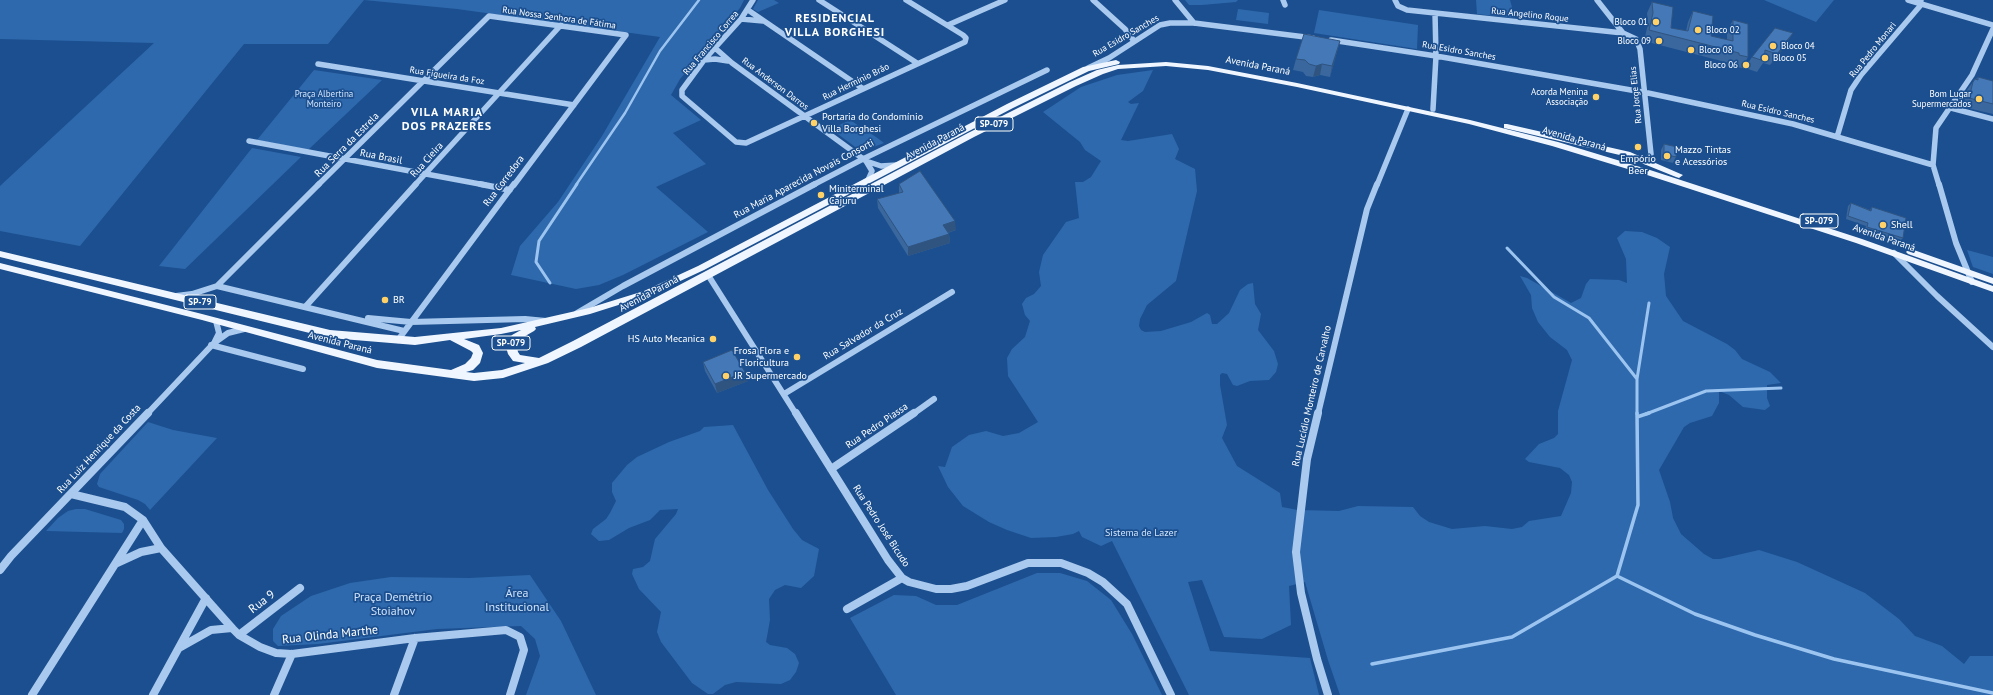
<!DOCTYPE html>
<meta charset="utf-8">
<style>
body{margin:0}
canvas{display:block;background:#1b4f8f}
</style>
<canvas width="1993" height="695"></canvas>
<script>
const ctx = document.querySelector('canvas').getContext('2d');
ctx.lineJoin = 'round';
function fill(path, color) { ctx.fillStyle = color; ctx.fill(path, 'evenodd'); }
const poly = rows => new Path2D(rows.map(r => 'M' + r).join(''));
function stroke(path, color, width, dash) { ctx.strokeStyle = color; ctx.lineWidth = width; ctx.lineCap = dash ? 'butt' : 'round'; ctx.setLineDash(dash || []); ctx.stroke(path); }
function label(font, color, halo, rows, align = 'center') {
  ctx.font = font + ' "PT Sans",sans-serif'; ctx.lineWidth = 3.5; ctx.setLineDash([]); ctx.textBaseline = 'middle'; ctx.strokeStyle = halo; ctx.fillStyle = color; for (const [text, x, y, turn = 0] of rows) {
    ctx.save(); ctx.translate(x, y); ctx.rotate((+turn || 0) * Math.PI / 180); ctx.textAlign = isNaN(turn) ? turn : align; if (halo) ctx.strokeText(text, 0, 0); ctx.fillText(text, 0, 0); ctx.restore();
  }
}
fill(poly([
 [0,0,364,0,328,44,244,44,80,246,0,231,0,186,154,43,0,39],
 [364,0,744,0,740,8,680,79,671,95,701,120,673,133,706,164,656,187,708,232,623,275,599,285,576,289,511,275,520,246,558,202,602,136,660,37,457,9],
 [758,0,774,0,779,3,758,12,753,9],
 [1185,0,1238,0,1236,2,1202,5,1189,5],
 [1510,0,1515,18,1477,14,1476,0],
 [1764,0,1834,0,1816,22],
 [1238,9,1269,13,1268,24,1236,20],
 [1319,10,1418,25,1417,49,1314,33],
 [314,70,382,80,308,150,257,140],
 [1153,70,1143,91,1128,102,1131,104,1139,103,1121,140,1128,141,1172,134,1179,149,1175,159,1195,169,1197,191,1176,281,1147,305,1140,319,1139,326,1141,330,1145,332,1161,331,1191,322,1207,313,1210,315,1212,324,1217,324,1229,313,1240,290,1248,284,1253,283,1255,304,1261,314,1258,330,1274,351,1278,364,1276,372,1269,380,1250,381,1237,386,1233,385,1227,374,1222,373,1220,375,1220,385,1227,425,1222,438,1237,466,1280,493,1282,507,1298,510,1339,511,1358,506,1413,507,1420,516,1429,522,1452,529,1485,526,1512,529,1522,527,1529,521,1561,516,1571,493,1572,482,1569,475,1560,468,1529,462,1525,459,1539,444,1554,438,1558,434,1558,411,1572,360,1567,350,1550,337,1538,322,1532,308,1531,295,1520,276,1527,278,1571,303,1581,298,1586,284,1590,279,1619,280,1627,283,1626,259,1617,238,1625,231,1642,232,1657,238,1670,247,1664,274,1666,296,1683,321,1727,344,1735,350,1742,359,1770,372,1781,383,1767,385,1767,398,1770,406,1765,410,1743,407,1729,395,1719,391,1719,403,1712,416,1690,423,1684,427,1659,470,1670,502,1673,518,1681,534,1704,554,1713,559,1720,559,1759,550,1797,562,1865,593,1899,619,1915,636,1942,646,1964,664,1970,656,1993,656,1993,695,1340,695,1328,660,1305,582,1289,586,1291,625,1262,639,1224,637,1202,580,1188,582,1210,651,1310,658,1319,695,1189,695,1112,541,1101,546,1082,537,1079,531,1073,534,1056,537,1031,538,1007,530,989,522,963,506,948,487,938,466,945,467,952,447,969,435,986,431,1003,436,1019,433,1038,422,1008,376,1007,358,1012,349,1025,337,1030,321,1025,315,1022,304,1026,298,1034,294,1041,286,1039,272,1043,255,1066,222,1079,218,1075,182,1083,182,1091,177,1101,161,1085,150,1080,142,1043,112,1081,87,1117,75],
 [850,120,876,137,884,143,871,148,858,149,831,129],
 [252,148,301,157,185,269,159,266],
 [1967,250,1993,257,1993,274,1973,267],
 [148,422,173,430,217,438,150,510,145,504,138,500,99,487,97,484,100,474],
 [733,425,768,490,793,529,802,540,819,549,814,576,801,588,785,585,775,590,769,599,770,620,766,642,770,645,787,648,795,654,799,663,796,672,790,680,781,684,736,682,725,685,713,694,708,694,692,683,661,642,657,632,661,612,639,589,632,574,633,569,643,567,650,561,655,539,676,514,678,509,660,510,650,520,629,528,609,540,599,541,591,534,593,529,606,519,610,513,616,501,612,492,612,483,627,465,637,457,669,442,700,431,704,427],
 [76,509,85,509,121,520,124,524,124,529,122,533,46,531,58,518,68,511],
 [1037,573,1060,573,1087,581,1111,600,1132,634,1162,695,896,695,850,618,894,595,916,596,936,605,957,605],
 [530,575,561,621,596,695,526,695,540,656,535,639,521,626,437,629,318,644,278,646,273,641,273,629,281,616,311,596,350,583,391,577,469,578]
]), '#2e69ad');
stroke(poly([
 [576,185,625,113,660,51,699,0]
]), '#9cc4f0', 2.5);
stroke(poly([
 [1507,248,1554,297,1589,318,1637,379],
 [550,283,536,262,539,241,577,184],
 [1637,414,1637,379,1649,303],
 [1646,414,1706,391,1781,388]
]), '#9cc4f0', 3);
stroke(poly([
 [1637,417,1649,413],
 [1617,576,1695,614,1755,635,1834,659,1993,693],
 [1372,664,1512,637,1617,576,1638,505,1637,413]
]), '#9cc4f0', 3.5);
stroke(poly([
 [753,0,741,19,704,60,682,90,682,96,736,142,746,143,965,42,966,38,963,35,906,0],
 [819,0,917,63],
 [1093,0,1125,29,1134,41],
 [1175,0,1194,23],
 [1283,0,1285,5],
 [1395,0,1398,6,1407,10,1623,33,1636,39,1640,49,1651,154,1646,162],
 [1597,0,1623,33],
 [1908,0,1993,25],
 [748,10,862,88],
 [741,19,763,21],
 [948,25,1005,0],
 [1331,40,1436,56,1648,93,1793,124,1933,165],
 [715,48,732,63,866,161,872,171,868,180],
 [704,60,715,59,728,61],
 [318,64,574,105],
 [1088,68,1109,58,1160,25,1170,23,1194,23,1313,38],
 [1951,108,1993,119],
 [1433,109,1436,56,1435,13],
 [1837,137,1851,90,1861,75,1920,6,1921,0],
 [249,141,485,185],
 [866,161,881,166,897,165],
 [318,185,489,16,626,35,514,185],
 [415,185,561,25],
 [813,185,863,159,1047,70],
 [1377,185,1408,109],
 [1939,185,1933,165,1936,128,1972,75,1993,29]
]), '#a9c9ee', 5.5);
stroke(poly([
 [480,184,510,190],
 [1939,184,1956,243,1972,282],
 [1894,253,1937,296,1993,347],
 [708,275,796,414],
 [217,286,319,184],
 [176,296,192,294,217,286,404,331],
 [306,306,416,184],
 [577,313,623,286,815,184],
 [368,318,411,322,525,319,546,321],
 [398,340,514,184],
 [215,341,219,333,216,321],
 [211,345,303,369],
 [784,394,952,292],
 [147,414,214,343,228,333,244,329],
 [913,414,934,399],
 [1318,414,1367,209,1377,184]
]), '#a9c9ee', 6);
stroke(poly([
 [796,413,888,560,902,578,909,582,936,589,951,589,967,586,1028,563,1061,563,1088,573,1103,582,1127,604,1171,695],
 [1318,413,1307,459,1296,552,1301,593,1317,659,1328,695],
 [831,469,914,413],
 [71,494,125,507,143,520,161,548,232,628,239,635,260,647,276,653,292,654,415,638,506,630,520,637,524,650,510,695],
 [117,563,141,552,161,548],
 [0,570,11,556,148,413],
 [847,609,902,578],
 [239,635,300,588],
 [179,648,211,630,232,628],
 [32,695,143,520],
 [153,695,206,598],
 [274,695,292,654],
 [394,695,415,638]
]), '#a9c9ee', 8);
fill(poly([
 [1116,60,1120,62,1119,64,1089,71,1013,108,704,270,650,295,590,314,535,327,536,329,534,331,520,339,516,344,518,352,520,355,539,358,573,341,968,133,1070,82,1097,70,1118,65,1166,62,1208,66,1297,83,1470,120,1558,142,1650,170,1862,239,1993,286,1993,292,1856,243,1644,174,1552,146,1469,124,1297,87,1208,70,1166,66,1118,69,1103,74,1076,86,974,137,581,347,548,363,503,378,474,381,377,368,202,320,0,269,0,263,202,314,377,360,451,370,465,364,471,358,473,353,471,351,450,340,415,345,330,338,0,257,0,251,330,330,415,337,501,328,589,308,644,291,698,266,1007,104,1083,67,1116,60],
 [521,330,512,335,506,343,506,347,508,354,513,361,525,363,502,370,474,373,466,372,473,370,480,363,483,353,479,345,464,339,501,334,521,330],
 [1504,124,1507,124,1630,152,1683,175,1679,178,1676,177,1624,156,1504,128,1504,124],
 [1911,249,1993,278,1993,284,1908,254,1906,252,1908,250,1911,249]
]), '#f0f6ff');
fill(poly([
 [1652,2,1671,28,1686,31,1688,22,1693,11,1711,36,1727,40,1727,31,1733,20,1748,57,1742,68,1733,66,1733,64,1644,41,1648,24,1647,13],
 [1793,33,1779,55,1770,65,1763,63,1757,72,1745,68,1752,57],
 [1340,41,1330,77,1320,75,1313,77,1306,76,1303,72,1293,70,1296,59],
 [1978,77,1993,81,1993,114,1963,107,1967,90,1975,79,1976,79],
 [1664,144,1676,157,1673,163,1661,160,1661,150],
 [899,184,956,230,948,233,949,234,950,243,908,256,878,208,877,199,899,193],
 [1851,203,1870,210,1872,207,1903,238,1900,241,1865,230,1866,226,1846,219,1848,206],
 [703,362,748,381,717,393,705,371]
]), '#3a679d');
fill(poly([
 [1793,33,1779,55,1770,65,1784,44],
 [1340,41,1337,52,1330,77,1332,66],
 [1322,64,1320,75,1313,77,1316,66],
 [955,221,956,230,943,234,943,225],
 [949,234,950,243,908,256,908,247],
 [745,372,748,381,717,393,715,384]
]), '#305480');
const building = poly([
 [1652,2,1673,7,1671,28,1688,31,1693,11,1713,16,1711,36,1733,41,1733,20,1748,24,1748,57,1739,55,1739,53,1649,30,1653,13,1652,2],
 [1775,28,1793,33,1784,44,1785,44,1777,54,1765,50,1764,61,1752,57,1775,28],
 [1304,34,1340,41,1332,66,1322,64,1316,66,1309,64,1305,60,1296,59,1304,34],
 [1978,77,1993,81,1993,104,1969,98,1973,82,1975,79,1978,80,1978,77],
 [1664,144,1677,147,1676,157,1664,154,1664,144],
 [920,171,955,221,943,225,949,234,908,247,877,199,903,192,899,184,920,171],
 [1851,203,1871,211,1872,207,1906,218,1903,238,1867,227,1868,223,1848,216,1851,203],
 [732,350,745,372,715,384,703,362,732,350]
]);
fill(building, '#4478b7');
stroke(building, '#305480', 1);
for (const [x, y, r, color] of [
 [1656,22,4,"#ffd166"],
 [1698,30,4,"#ffd166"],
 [1659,41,4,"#ffd166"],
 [1773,46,4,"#ffd166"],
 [1691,50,4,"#ffd166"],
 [1765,58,4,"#ffd166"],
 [1746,65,4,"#ffd166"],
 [1596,97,4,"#ffd166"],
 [1979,99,4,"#ffd166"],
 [814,123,4,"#ffd166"],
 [1638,147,4,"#ffd166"],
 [1667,156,4,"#ffd166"],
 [821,195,4,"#ffd166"],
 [1883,225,4,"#ffd166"],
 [385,300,4,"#ffd166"],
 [713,339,4,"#ffd166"],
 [797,357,4,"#ffd166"],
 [726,376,4,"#ffd166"]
]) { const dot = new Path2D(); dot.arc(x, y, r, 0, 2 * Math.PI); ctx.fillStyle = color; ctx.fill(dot); stroke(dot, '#1b4f8f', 1.5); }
label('9px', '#fff', '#1b4f8f', [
 ["Rua Angelino Roque",1530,15,6],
 ["Rua Nossa Senhora de Fátima",559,18,8],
 ["Rua Esidro Sanches",1126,36,-30],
 ["Rua Francisco Correa",711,43,-50],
 ["Rua Pedro Monari",1873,50,-51],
 ["Rua Esidro Sanches",1459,51,10],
 ["Rua Figueira da Foz",447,76,9],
 ["Rua Hermínio Brão",856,82,-26],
 ["Rua Anderson Darros",775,84,37],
 ["Rua Jorge Elias",1636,95,-96],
 ["Rua Esidro Sanches",1778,112,13]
]);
label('9px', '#fff', '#1b4f8f', [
 ["Bloco 01",1648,22],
 ["Bloco 02",1706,30,"left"],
 ["Bloco 09",1651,41],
 ["Bloco 04",1781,46,"left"],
 ["Bloco 08",1699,50,"left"],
 ["Bloco 05",1773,58,"left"],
 ["Bloco 06",1738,65],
 ["Acorda Menina",1588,92],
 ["Associação",1588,102],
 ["Bom Lugar",1971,94],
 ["Supermercados",1971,104]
], 'right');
label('9px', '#cfe3fa', '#1b4f8f', [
 ["Praça Albertina",324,94],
 ["Monteiro",324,104]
]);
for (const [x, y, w] of [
 [994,124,38],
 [1819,221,38],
 [200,302,32],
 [511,343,38]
]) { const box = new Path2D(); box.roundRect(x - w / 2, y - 7, w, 14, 3); ctx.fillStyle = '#1b4f8f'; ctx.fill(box); stroke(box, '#fff', 1); }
label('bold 9px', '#fff', null, [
 ["SP-079",994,124],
 ["SP-079",1819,221],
 ["SP-79",200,302],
 ["SP-079",511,343]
]);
label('10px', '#fff', '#1b4f8f', [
 ["Avenida Paraná",1258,66,11],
 ["Avenida Paraná",1574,139,16],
 ["Avenida Paraná",935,142,-28],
 ["Rua Serra da Estrela",347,145,-45],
 ["Rua Brasil",381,157,11],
 ["Rua Cieira",427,160,-48],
 ["Rua Maria Aparecida Novais Consorti",804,179,-28],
 ["Rua Corredora",504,181,-53],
 ["Avenida Paraná",1884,238,19],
 ["Avenida Paraná",649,294,-28],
 ["Rua Salvador da Cruz",863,334,-31],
 ["Avenida Paraná",340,343,14],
 ["Rua Lucídio Monteiro de Carvalho",1312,396,-77],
 ["Rua Pedro Piassa",877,426,-34],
 ["Rua Luiz Henrique da Costa",99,449,-47],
 ["Rua Pedro José Bicudo",881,526,57]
]);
label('10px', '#fff', '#1b4f8f', [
 ["Portaria do Condomínio",822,117],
 ["Villa Borghesi",822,129],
 ["Mazzo Tintas",1675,150],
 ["e Acessórios",1675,162],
 ["Empório",1638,159,"center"],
 ["Beer",1638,171,"center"],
 ["Miniterminal",829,189],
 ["Cajuru",829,201],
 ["Shell",1891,225],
 ["BR",393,300],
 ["HS Auto Mecanica",705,339,"right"],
 ["Frosa Flora e",789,351,"right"],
 ["Floricultura",789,363,"right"],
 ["JR Supermercado",734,376]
], 'left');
label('10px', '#cfe3fa', '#1b4f8f', [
 ["Sistema de Lazer",1141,533]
]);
ctx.letterSpacing = '1px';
label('bold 12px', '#fff', '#1b4f8f', [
 ["RESIDENCIAL",835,19],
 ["VILLA BORGHESI",835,33],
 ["VILA MARIA",447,113],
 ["DOS PRAZERES",447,127]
]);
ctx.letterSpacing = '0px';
label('12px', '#cfe3fa', '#1b4f8f', [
 ["Área",517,594],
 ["Institucional",517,608],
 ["Praça Demétrio",393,598],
 ["Stoiahov",393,612]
]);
label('12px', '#fff', '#1b4f8f', [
 ["Rua 9",262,602,-38],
 ["Rua Olinda Marthe",330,635,-6]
]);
</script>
